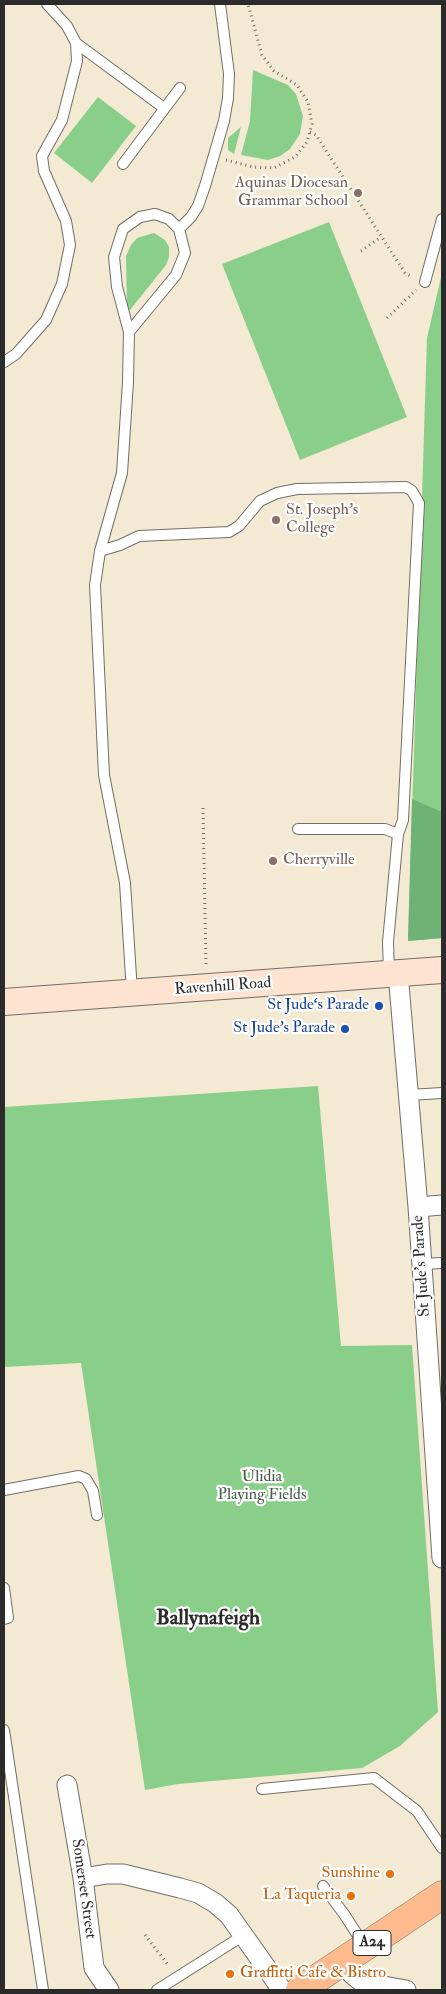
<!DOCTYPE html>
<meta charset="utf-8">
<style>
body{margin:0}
#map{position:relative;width:446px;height:1994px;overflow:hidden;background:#f4e9d3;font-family:"IM FELL Double Pica",serif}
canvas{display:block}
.frame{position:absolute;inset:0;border:5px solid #2b2b2b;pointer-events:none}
</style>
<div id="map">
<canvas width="446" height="1994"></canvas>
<div class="frame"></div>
</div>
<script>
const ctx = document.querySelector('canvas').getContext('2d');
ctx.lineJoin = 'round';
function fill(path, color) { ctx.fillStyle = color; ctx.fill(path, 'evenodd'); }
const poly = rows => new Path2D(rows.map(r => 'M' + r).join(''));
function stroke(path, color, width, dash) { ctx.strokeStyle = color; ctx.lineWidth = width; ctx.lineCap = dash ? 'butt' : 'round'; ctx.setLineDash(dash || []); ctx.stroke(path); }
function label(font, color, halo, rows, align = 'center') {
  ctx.font = font + ' "IM FELL Double Pica",serif'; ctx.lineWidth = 4.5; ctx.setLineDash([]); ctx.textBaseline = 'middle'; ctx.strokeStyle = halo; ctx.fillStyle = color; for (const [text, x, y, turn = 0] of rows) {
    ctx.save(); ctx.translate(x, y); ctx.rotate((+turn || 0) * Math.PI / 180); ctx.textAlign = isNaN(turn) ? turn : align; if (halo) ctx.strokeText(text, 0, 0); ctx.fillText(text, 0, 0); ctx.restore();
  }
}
fill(poly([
 [253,70,288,85,296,94,303,116,300,134,290,149,280,156,268,160,241,155,250,121],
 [98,97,136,126,92,183,54,153],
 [241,127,234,154,228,150,228,138],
 [329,222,407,417,300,460,222,264],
 [154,233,165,240,169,247,169,257,166,265,130,310,127,310,126,256,131,245,137,238],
 [442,273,442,938,408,941,427,338],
 [318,1086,341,1346,412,1345,438,1712,400,1746,362,1768,178,1784,145,1790,81,1363,4,1367,4,1107]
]), '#8acf89');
fill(poly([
 [412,799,442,812,442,938,408,941]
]), '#6fb275');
const service = poly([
 [76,43,164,108],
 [123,164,180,88],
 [179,229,191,217,198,206,205,186,224,121,228,98,229,74,220,4],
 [425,282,442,219],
 [129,332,176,275,185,253,179,229,169,219,155,214,140,217,123,229,114,257,117,287,129,332,128,382,122,473,100,551,95,585,104,775,125,883,132,992],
 [4,362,16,354,46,320,62,284,70,245,66,221,44,171,42,156,62,120,77,61,76,43,67,26,47,4],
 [100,551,120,545,139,536,229,532,239,526,260,501,277,493,297,489,406,487,412,491,419,503,403,820,398,834],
 [298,829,385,829,398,834,388,942,389,973],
 [409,1095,442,1093],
 [422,1264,442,1263],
 [4,1490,79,1476,86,1479,93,1491,97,1515],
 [4,1588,8,1618,4,1619],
 [4,1730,43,1990],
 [262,1789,374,1778,417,1811,442,1848],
 [323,1886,344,1914,364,1945],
 [157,1990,244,1935]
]);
const minor = poly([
 [398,973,418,1207,442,1558],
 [418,1207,442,1205],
 [67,1785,83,1878,94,1968,109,1990],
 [83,1878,107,1874,123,1874,180,1888,198,1893,215,1903,229,1915,282,1990],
 [345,1961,352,1974,362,1982,406,1990]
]);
const secondary = poly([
 [4,1002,442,970]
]);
const primary = poly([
 [300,1990,442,1895]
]);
stroke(service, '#716e66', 12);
stroke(minor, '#716e66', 21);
stroke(secondary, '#716e66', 28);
stroke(primary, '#716e66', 29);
stroke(poly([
 [310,132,316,135,405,273,412,277],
 [226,160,253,167,274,168,295,157,307,142,312,124,308,102,297,85,274,71,262,55,248,4],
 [361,251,381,237],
 [387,318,416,290],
 [203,808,206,965],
 [145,1935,169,1966]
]), '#716e66', 3, [1, 4]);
stroke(service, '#fff', 10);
stroke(minor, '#fff', 19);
stroke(secondary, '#fee3d1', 26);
stroke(primary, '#fcba8d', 28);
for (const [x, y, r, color] of [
 [358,193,5,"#8d6e63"],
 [276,520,5,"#8d6e63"],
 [273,861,5,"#8d6e63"],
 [379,1006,5,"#1a4fb4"],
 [345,1029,5,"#1a4fb4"],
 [390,1874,5,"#e8710a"],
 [351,1896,5,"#e8710a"],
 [230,1974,5,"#e8710a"]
]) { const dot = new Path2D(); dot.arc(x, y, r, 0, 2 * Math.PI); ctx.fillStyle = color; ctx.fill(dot); stroke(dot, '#fff', 2); }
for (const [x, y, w] of [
 [372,1943,38]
]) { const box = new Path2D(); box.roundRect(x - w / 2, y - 12.5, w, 25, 4); ctx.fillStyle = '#fff'; ctx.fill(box); stroke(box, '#2b2b2b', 1); }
label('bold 15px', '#2b2b2b', null, [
 ["A24",372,1943]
]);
label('16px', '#785e54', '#fff', [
 ["Aquinas Diocesan",348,184,"right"],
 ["Grammar School",348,202,"right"],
 ["St. Joseph's",286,511],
 ["College",286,529],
 ["Cherryville",283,861]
], 'left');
label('16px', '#2b2b2b', '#fff', [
 ["Ravenhill Road",223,987,-4],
 ["St Jude's Parade",422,1266,-94],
 ["Somerset Street",83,1889,82]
]);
label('16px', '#164399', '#fff', [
 ["St Jude‘s Parade",369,1006],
 ["St Jude’s Parade",335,1029]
], 'right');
label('16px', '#485c47', '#fff', [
 ["Ulidia",262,1478],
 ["Playing Fields",262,1496]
]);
label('16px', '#c56008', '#fff', [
 ["Sunshine",380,1874],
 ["La Taqueria",341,1896],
 ["Graffitti Cafe & Bistro",240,1974,"left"]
], 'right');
label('bold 21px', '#2b2b2b', '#fff', [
 ["Ballynafeigh",208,1619]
]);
</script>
